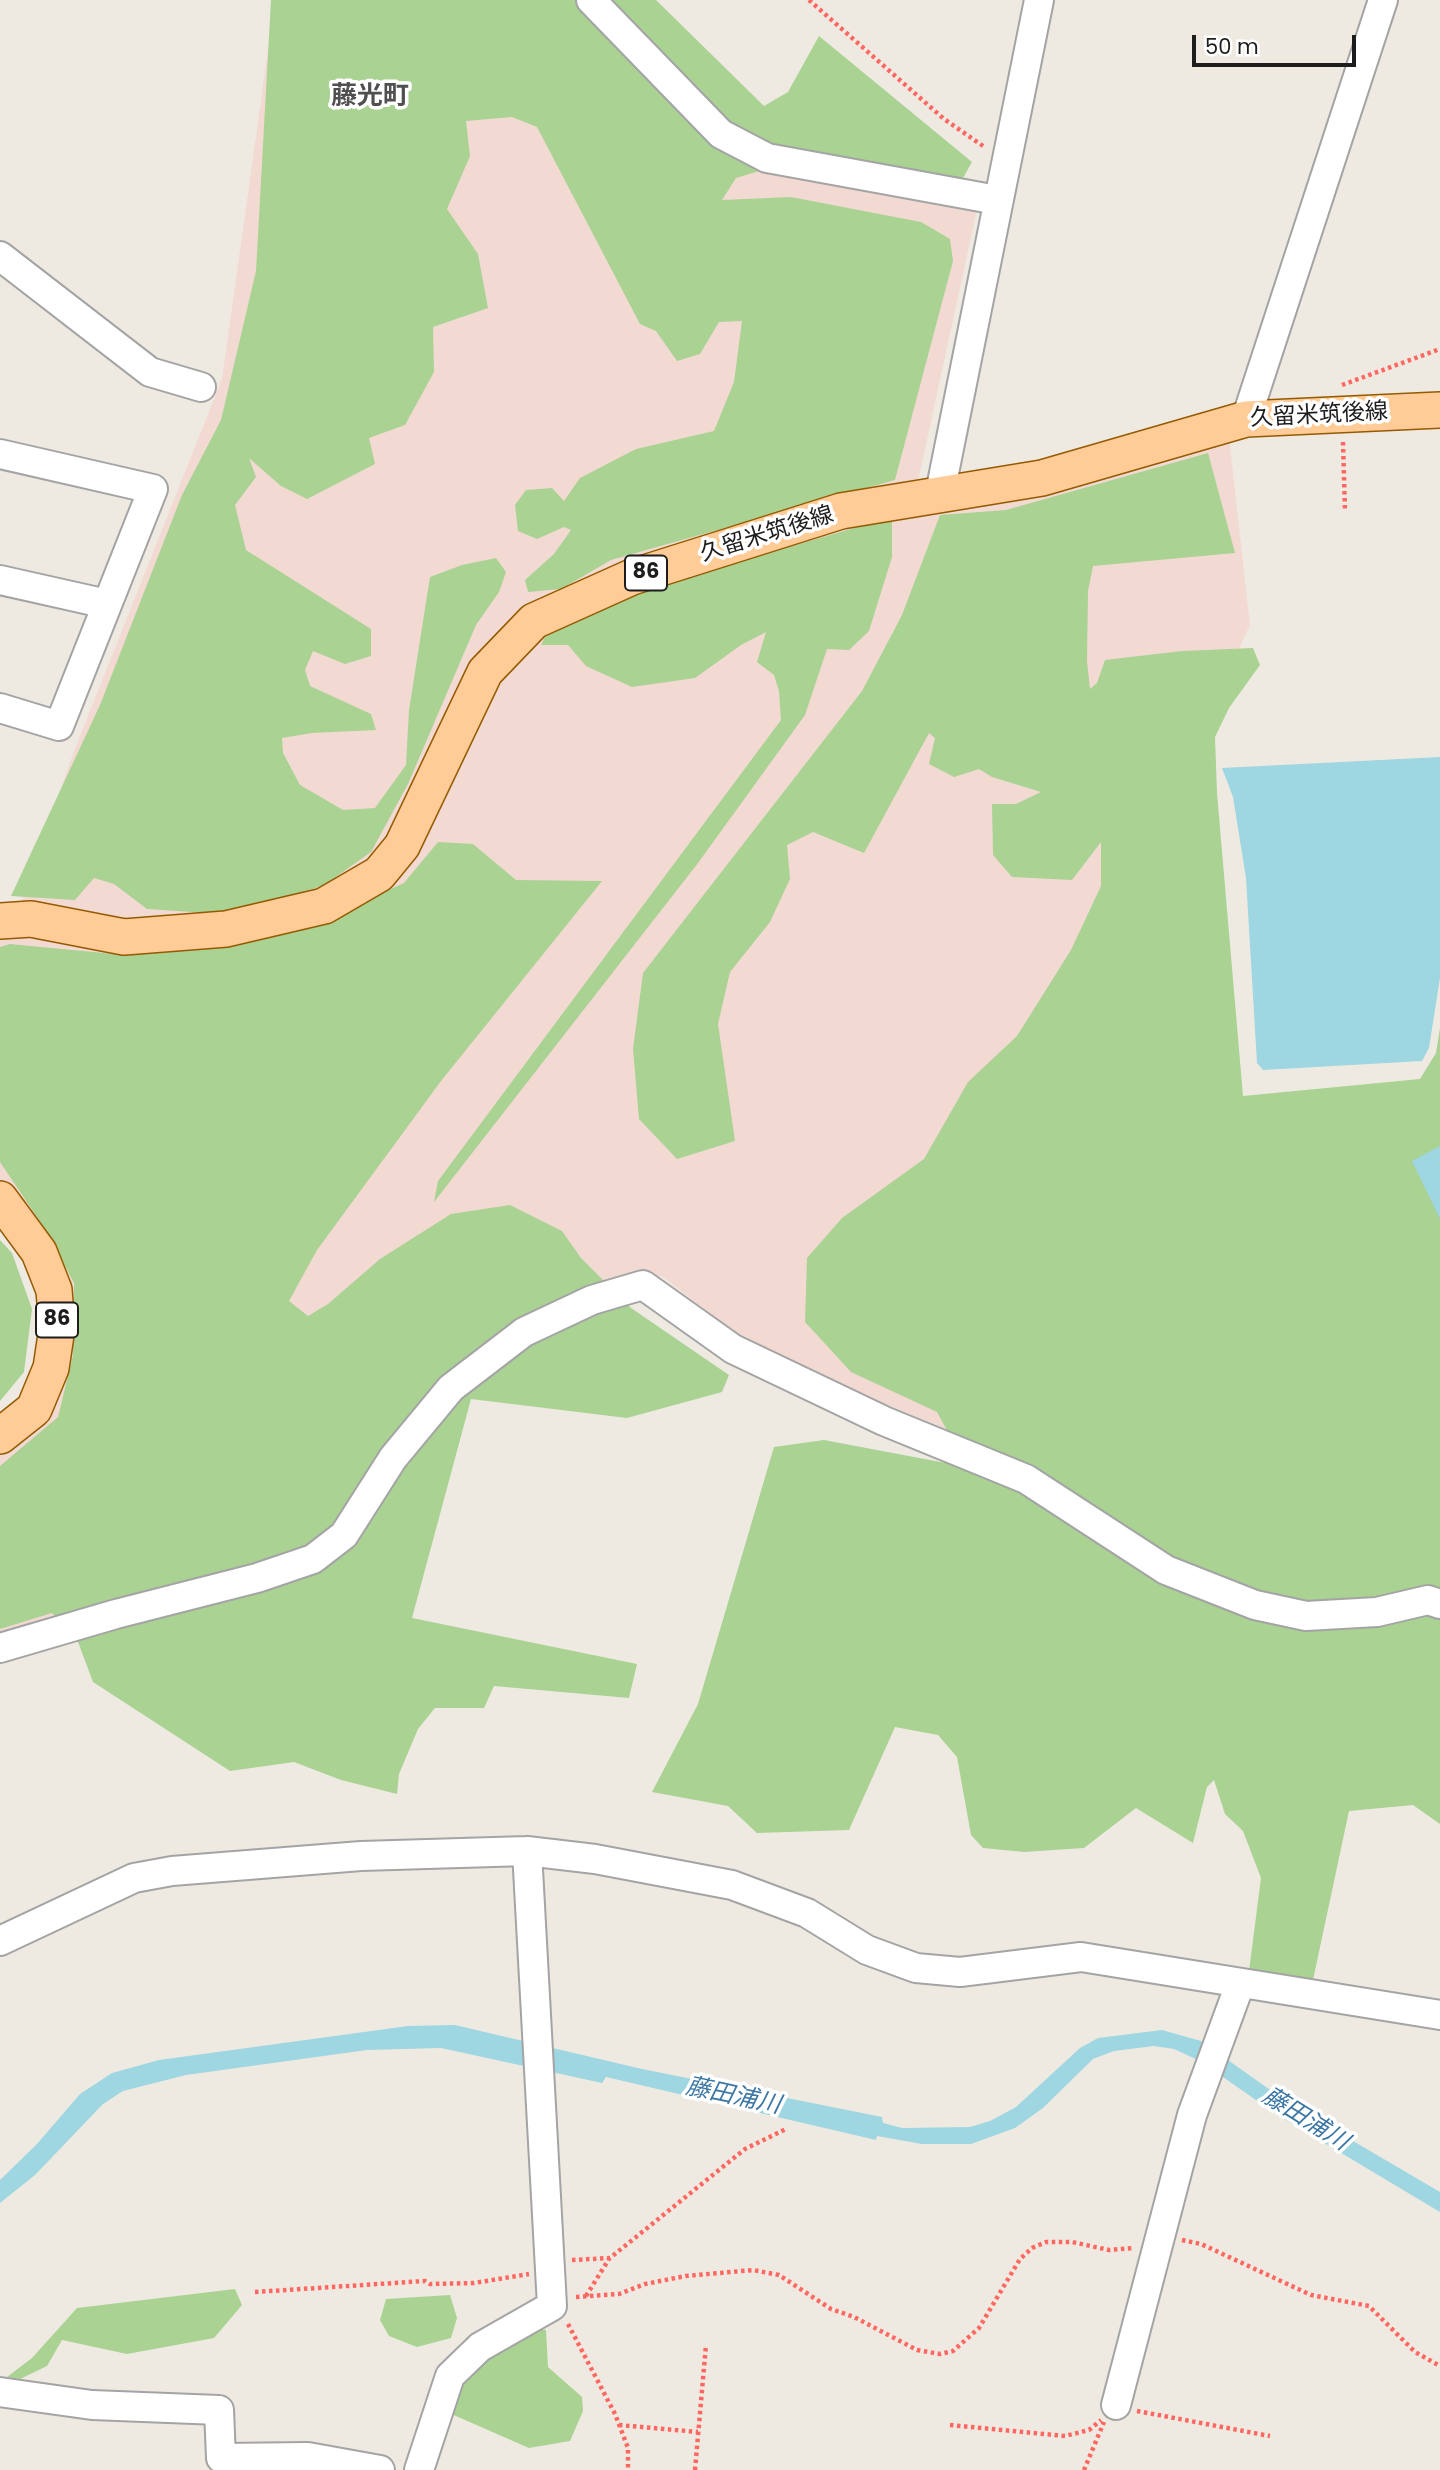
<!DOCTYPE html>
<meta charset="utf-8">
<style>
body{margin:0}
#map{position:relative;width:1440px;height:2470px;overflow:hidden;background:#efeae1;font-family:Poppins,sans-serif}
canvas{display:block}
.scale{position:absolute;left:1192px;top:35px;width:164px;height:32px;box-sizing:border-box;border:4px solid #1d1d1d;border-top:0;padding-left:9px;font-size:21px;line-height:24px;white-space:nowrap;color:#1d1d1d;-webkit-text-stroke:5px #fff;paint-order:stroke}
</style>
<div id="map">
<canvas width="1440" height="2470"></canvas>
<div class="scale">50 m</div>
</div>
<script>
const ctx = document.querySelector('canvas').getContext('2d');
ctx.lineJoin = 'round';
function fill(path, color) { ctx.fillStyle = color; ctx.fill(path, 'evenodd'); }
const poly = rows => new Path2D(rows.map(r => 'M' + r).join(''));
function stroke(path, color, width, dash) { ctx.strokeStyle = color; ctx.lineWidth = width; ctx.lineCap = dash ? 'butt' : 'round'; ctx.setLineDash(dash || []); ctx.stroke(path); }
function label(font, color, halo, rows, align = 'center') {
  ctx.font = font + ' Poppins,"Noto Sans JP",sans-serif'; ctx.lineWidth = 7; ctx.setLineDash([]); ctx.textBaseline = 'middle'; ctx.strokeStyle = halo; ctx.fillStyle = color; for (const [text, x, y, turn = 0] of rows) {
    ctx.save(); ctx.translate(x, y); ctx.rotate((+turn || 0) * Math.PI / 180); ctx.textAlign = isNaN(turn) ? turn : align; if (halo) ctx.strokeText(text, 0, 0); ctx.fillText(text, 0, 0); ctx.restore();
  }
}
fill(poly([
 [275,0,716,143,978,205,912,509,1229,437,1250,625,1208,717,1010,1455,818,1376,745,1341,662,1276,602,1282,514,1329,340,1525,0,1637,0,1452,57,1393,43,1238,0,1179,0,940,9,936,74,751,222,379]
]), '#f2dad3');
fill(poly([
 [271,0,656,0,764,106,788,92,819,36,972,162,963,178,809,156,736,178,722,200,791,197,921,222,950,239,953,261,895,480,611,560,561,589,528,592,525,580,554,554,571,530,564,527,537,539,518,531,515,505,526,490,552,488,564,501,580,478,636,449,714,431,734,382,742,321,719,322,700,354,677,361,656,331,640,324,537,127,512,117,466,121,470,156,447,209,478,254,488,308,433,327,434,372,405,425,369,438,375,464,307,499,281,486,249,458,256,477,235,505,246,550,371,629,371,656,345,664,313,651,305,670,310,686,371,714,376,730,312,733,282,738,283,753,300,785,343,810,375,808,406,765,409,710,430,577,462,565,496,558,506,572,499,592,476,625,408,784,371,852,323,886,223,914,147,909,114,884,94,878,75,900,11,896,100,705,182,495,221,420,256,271],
 [1208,453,1235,553,1093,566,1088,591,1087,661,1090,689,1097,683,1105,660,1182,651,1253,648,1260,665,1229,708,1215,737,1217,793,1243,1096,1420,1079,1436,1053,1440,1028,1440,1824,1413,1805,1349,1811,1313,1980,1249,1971,1261,1878,1243,1831,1225,1814,1214,1780,1207,1787,1193,1843,1136,1808,1084,1848,1024,1852,983,1848,971,1835,957,1757,938,1735,895,1727,849,1830,757,1833,728,1806,652,1792,698,1704,774,1447,824,1440,967,1467,937,1412,851,1372,805,1322,807,1258,842,1218,924,1159,968,1082,1017,1036,1071,950,1101,886,1101,842,1072,880,1012,877,993,855,992,804,1016,804,1041,792,992,777,979,769,954,777,929,764,935,738,929,733,864,853,813,832,787,845,790,879,770,922,730,972,718,1024,735,1141,677,1159,639,1119,633,1049,643,973,862,691,902,615,940,515,1006,510],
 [892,517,892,557,869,631,849,650,827,649,805,715,698,863,434,1202,438,1181,781,720,779,691,774,675,757,662,766,632,741,645,695,678,632,687,586,666,568,645,541,645,550,627,583,607],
 [438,842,473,844,516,880,602,881,441,1081,317,1250,289,1301,308,1316,328,1304,380,1259,451,1214,510,1205,562,1231,581,1258,631,1308,729,1375,722,1392,627,1418,471,1399,412,1618,637,1664,629,1698,494,1686,484,1708,435,1708,418,1729,399,1774,397,1794,341,1780,294,1762,230,1771,93,1682,78,1642,52,1613,0,1629,0,1466,58,1417,73,1355,74,1283,47,1232,0,1162,0,947,10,944,125,955,294,932,404,883],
 [0,1240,12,1253,32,1309,24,1372,0,1401],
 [235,2289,242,2305,214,2338,127,2354,62,2340,47,2366,20,2379,7,2377,32,2358,77,2308],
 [450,2295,457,2318,451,2338,417,2347,389,2336,380,2320,386,2299],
 [529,2326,546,2330,548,2367,582,2397,583,2411,570,2441,529,2448,449,2413,455,2388,478,2359]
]), '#a9d293');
fill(poly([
 [1440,757,1440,978,1429,1048,1422,1061,1263,1070,1257,1063,1246,878,1233,797,1222,768],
 [1440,1146,1440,1219,1412,1161],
 [455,2025,642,2069,882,2117,883,2123,902,2128,970,2127,990,2121,1016,2107,1080,2048,1098,2038,1162,2030,1201,2041,1290,2104,1440,2192,1440,2212,1276,2114,1200,2061,1174,2049,1154,2046,1114,2051,1093,2059,1043,2108,1015,2128,971,2144,922,2144,877,2136,876,2140,606,2077,602,2083,441,2048,367,2050,186,2075,123,2091,103,2104,35,2175,0,2203,0,2180,37,2144,80,2094,112,2073,159,2060,408,2026]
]), '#9ed6e1');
const minor = poly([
 [591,0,721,134,767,158,997,200],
 [0,256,150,372,201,387],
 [1246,419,1383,0],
 [0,454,153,489,59,726,0,708],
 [940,493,1039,0],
 [0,580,107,604],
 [0,1648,116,1614,257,1578,313,1559,344,1535,393,1458,451,1388,524,1332,592,1300,643,1285,733,1349,884,1421,1026,1479,1166,1570,1255,1605,1306,1616,1377,1612,1428,1600,1440,1604],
 [0,1941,134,1878,172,1871,361,1856,527,1851,595,1859,732,1885,807,1913,867,1950,916,1968,960,1972,1081,1957,1440,2015],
 [0,2392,92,2405,219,2410,221,2458,308,2457,380,2470],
 [1116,2405,1192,2115,1240,1984],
 [419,2470,450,2376,480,2347,552,2306,527,1851]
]);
const major = poly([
 [0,921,31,919,124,937,226,929,324,906,379,874,402,846,485,672,534,621,632,577,841,511,1042,478,1246,419,1440,410],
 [0,1199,39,1252,54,1290,57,1328,51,1368,34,1409,0,1436]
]);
stroke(minor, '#a4a4a4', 32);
stroke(major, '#955a00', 38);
stroke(poly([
 [809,0,944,119,986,148],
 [1342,385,1440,349],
 [1343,442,1345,511],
 [1182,2240,1201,2244,1311,2295,1369,2306,1415,2352,1440,2366],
 [572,2260,610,2258,745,2149,786,2129],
 [255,2292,425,2281,430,2284,474,2283,529,2274],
 [586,2296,609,2259],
 [576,2297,619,2294,645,2284,686,2276,753,2270,779,2275,831,2309,854,2317,917,2350,940,2354,953,2351,979,2328,1020,2259,1032,2248,1046,2242,1072,2242,1109,2250,1133,2248],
 [568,2324,615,2414,628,2448,628,2470],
 [1137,2411,1270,2436],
 [619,2425,698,2432],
 [950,2425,1065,2436,1089,2430,1101,2420],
 [695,2470,706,2345],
 [1084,2470,1104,2422]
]), '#ff6862', 4.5, [3.5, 3.5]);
stroke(minor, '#fff', 28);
stroke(major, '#ffcb96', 35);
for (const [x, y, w] of [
 [646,573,42],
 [57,1320,42]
]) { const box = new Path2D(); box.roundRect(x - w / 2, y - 17.5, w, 35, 5); ctx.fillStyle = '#fff'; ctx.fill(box); stroke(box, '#1d1d1d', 2); }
label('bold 21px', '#1d1d1d', null, [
 ["86",646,573],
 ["86",57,1320]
]);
label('23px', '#1d1d1d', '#fff', [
 ["久留米筑後線",1319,416,-3],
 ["久留米筑後線",767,535,-17]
]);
label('italic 24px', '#3d77a4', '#fff', [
 ["藤田浦川",733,2097,12],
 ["藤田浦川",1305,2120,32]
]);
label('bold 26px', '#505050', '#fff', [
 ["藤光町",370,97]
]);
</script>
